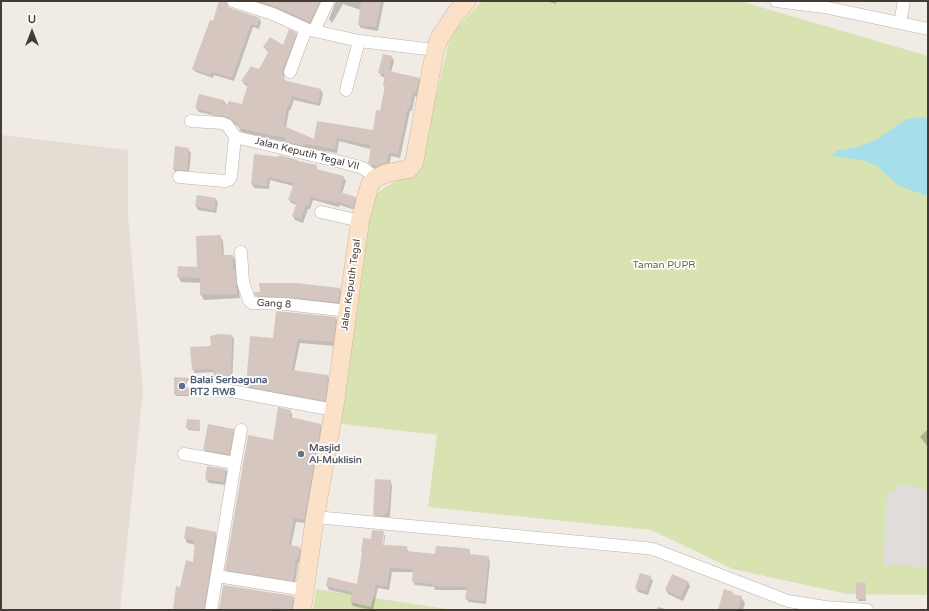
<!DOCTYPE html>
<style>
body{margin:0}
#map{position:relative;width:929px;height:611px;overflow:hidden;background:#f1ebe6;font-family:"Varela Round",sans-serif}
canvas{display:block}
.frame{position:absolute;inset:0;border:2px solid #433b36;pointer-events:none}
.north{position:absolute;left:12px;top:12px;width:40px;height:40px;-webkit-text-stroke:3px #fff;paint-order:stroke;rotate:0deg;font-size:11px;font-weight:700;line-height:16px;text-align:center;color:#433b36}
.north::after{content:'';display:block;margin:auto;width:14px;height:18px;background:#433b36;clip-path:polygon(50% 0,100% 100%,50% 72%,0 100%)}
</style>
<div id="map">
<canvas width="929" height="611"></canvas>
<div class="frame"></div>
<div class="north">U</div>
</div>
<script>
const ctx = document.querySelector('canvas').getContext('2d');
ctx.lineJoin = 'round';
function fill(path, color) { ctx.fillStyle = color; ctx.fill(path, 'evenodd'); }
const poly = rows => new Path2D(rows.map(r => 'M' + r).join(''));
function stroke(path, color, width, dash) { ctx.strokeStyle = color; ctx.lineWidth = width; ctx.lineCap = dash ? 'butt' : 'round'; ctx.setLineDash(dash || []); ctx.stroke(path); }
function label(font, color, halo, rows, align = 'center') {
  ctx.font = font + ' "Varela Round",sans-serif'; ctx.lineWidth = 3.5; ctx.setLineDash([]); ctx.textBaseline = 'middle'; ctx.strokeStyle = halo; ctx.fillStyle = color; for (const [text, x, y, turn = 0] of rows) {
    ctx.save(); ctx.translate(x, y); ctx.rotate((+turn || 0) * Math.PI / 180); ctx.textAlign = isNaN(turn) ? turn : align; if (halo) ctx.strokeText(text, 0, 0); ctx.fillText(text, 0, 0); ctx.restore();
  }
}
fill(poly([
 [1,135,128,150,128,216,143,391,120,610,1,610]
]), '#e5dcd4');
fill(poly([
 [482,1,740,1,928,56,928,595,847,594,733,569,651,530,428,507,437,435,335,423,372,196,419,165,451,34],
 [316,589,453,610,313,610]
]), '#d8e3b1');
fill(poly([
 [902,484,928,490,928,567,883,565,887,495]
]), '#e0dcda');
fill(poly([
 [918,117,928,119,928,196,899,186,877,166,862,160,831,156,837,151,861,146,879,138,905,120]
]), '#a6deea');
fill(poly([
 [219,1,229,1,227,7,259,18,261,22,259,29,253,27,234,81,214,75,213,78,196,72,193,69,213,23],
 [249,1,324,1,312,25],
 [336,1,384,1,378,31,361,28,359,25,361,10,343,4,332,23,329,19],
 [545,1,557,1,556,4],
 [296,34,298,38,285,74,284,79,286,82,321,90,323,94,320,106,294,100,290,111,289,110,286,128,315,140,373,131,380,112,385,88,384,85,386,77,382,77,379,72,392,57,394,61,391,72,419,78,421,82,418,97,415,96,412,111,410,111,400,158,391,156,389,166,375,169,372,167,369,162,371,151,370,149,339,141,337,153,307,148,306,149,288,145,286,142,241,132,239,127,228,120,214,119,212,115,199,112,196,108,224,101,227,106,243,105,249,87,245,85,243,82,259,70,269,53,264,47,284,47],
 [188,149,191,153,189,174,177,174,174,170],
 [299,163,316,166,318,170,343,177,346,181,342,194,355,198,357,201,355,210,340,205,339,207,313,200,310,209,308,209,303,223,295,220,293,216,297,205,291,203,289,199,294,186,270,180,269,189,254,188,252,184],
 [216,199,218,203,216,213,198,210,196,206],
 [220,236,223,241,224,256,233,256,236,261,236,273,237,276,240,298,204,300,201,295,201,283,181,282,178,276,198,268],
 [340,289,342,292,340,306,259,299,256,295],
 [336,318,338,322,335,346,300,343,294,371,328,376,330,380,327,405,249,390,247,386,274,339],
 [232,336,234,339,232,386,217,384,214,380,214,372,195,373,193,370,212,347],
 [175,378,189,379,190,380,186,385,186,389,190,393,190,396,176,396],
 [290,411,292,414,292,419,320,425,322,429,306,523,296,522,291,546,300,548,302,552,300,563,298,563,295,584,228,573,226,570,274,441],
 [188,420,199,421,200,431,188,430],
 [928,429,928,447,920,437],
 [233,430,235,434,231,458,206,454,204,449],
 [226,470,228,474,226,485,209,483,206,479],
 [390,481,392,485,390,517,387,517,387,520,377,519,374,515],
 [383,532,385,536,384,546,406,547,409,552,436,555,469,550,471,556,488,557,490,561,486,604,469,602,466,599,467,590,435,590,434,587,415,585,413,581,414,572,392,572,389,590,378,588,373,610,353,606,351,602,353,595,329,590,327,586,358,585,372,540],
 [382,534,384,534,383,550,381,550],
 [215,533,218,538,206,610,174,610,180,588,194,563,196,545,187,543,185,538],
 [673,575,688,582,690,586,683,601,668,594,666,590],
 [650,577,653,581,648,595,638,592,636,588],
 [865,583,866,601,858,601,857,584],
 [224,586,293,597,298,605,297,610,219,610],
 [732,593,734,595,741,597,745,603,743,610,719,610],
 [658,607,669,610,657,610]
]), '#0003');
fill(poly([
 [219,1,226,1,227,6,230,8,260,18,257,26,251,24,232,78,212,72,211,75,192,69,210,20,213,21],
 [257,1,320,1,310,22,276,7],
 [361,1,381,1,376,27,358,25],
 [289,29,297,33,283,69,283,74,284,77,283,80,321,89,318,103,292,96,288,107,287,107,284,126,314,139,317,121,373,130,376,110,380,111,385,86,383,86,385,74,378,73,383,54,392,56,389,71,419,78,416,93,413,92,410,108,408,107,398,154,389,153,387,162,377,166,372,165,368,163,371,149,369,149,370,145,337,138,335,149,305,144,304,146,285,141,286,138,238,128,238,124,235,123,230,118,223,116,211,115,211,112,195,108,199,94,224,100,223,104,226,106,229,101,242,104,248,84,241,81,251,66,259,69,269,51,263,47,270,37,283,45],
 [175,146,189,148,187,170,173,170],
 [254,154,278,157,279,155,298,160,298,161,317,165,316,169,344,176,340,192,356,197,353,207,338,202,337,203,311,197,308,206,306,205,301,219,292,216,297,202,288,200,294,183,268,177,267,186,251,184],
 [197,195,216,198,214,210,195,206],
 [221,235,222,255,233,255,233,270,235,270,237,294,200,295,200,278,177,277,178,266,197,267,196,236],
 [259,283,296,283,340,288,338,302,286,297,255,296,254,292,260,292],
 [276,311,336,317,333,342,298,339,292,370,328,375,325,401,246,386,250,336,273,338],
 [219,334,232,335,231,383,213,380,213,369,192,370,190,347,211,346,210,336],
 [174,377,189,378,186,383,186,387,190,390,189,395,174,395],
 [278,407,291,410,290,417,321,424,304,520,294,518,289,545,300,547,298,560,296,559,293,581,225,570,248,435,273,440],
 [187,419,200,420,199,430,186,428],
 [208,424,234,429,229,454,203,450],
 [207,466,226,469,224,482,205,479],
 [375,479,391,480,388,513,385,513,385,516,373,515],
 [186,526,216,532,204,610,173,610,176,586,180,587,186,560,193,562,195,541,184,538],
 [372,530,384,531,382,545,407,546,407,551,435,554,436,546,454,547,470,549,469,554,489,556,484,601,465,599,467,587,432,586,432,584,412,582,413,569,390,568,387,586,376,585,371,607,350,602,352,592,326,586,328,577,357,584,362,552,361,552,363,538,371,539],
 [640,573,651,576,646,591,635,588],
 [672,574,688,581,681,597,665,590],
 [865,582,866,599,856,599,856,583],
 [223,585,293,596,292,610,274,608,274,610,219,610],
 [724,589,733,592,733,594,742,596,738,610,718,610]
]), '#d5c7bf');
const minor = poly([
 [233,1,273,14,306,29,359,41,435,50],
 [776,1,824,7,928,29],
 [900,23,904,1],
 [314,31,328,1],
 [290,72,306,29],
 [346,90,359,41],
 [235,137,345,163,363,168,376,178],
 [179,177,225,181,229,180,231,177,235,137,230,129,227,125,222,123,191,121],
 [321,212,360,221],
 [241,252,243,282,249,300,252,303,285,304,348,311],
 [193,384,334,410],
 [184,454,235,463,211,610],
 [235,463,241,430],
 [315,517,645,548,653,549,788,601,825,607,867,610],
 [217,576,305,590]
]);
const secondary = poly([
 [302,610,315,517,334,410,360,221,370,184,376,178,387,173,409,169,414,163,435,50,440,37,456,13,467,1]
]);
stroke(minor, '#bcb1a9', 13);
stroke(secondary, '#d1b69b', 19);
stroke(minor, '#fff', 12);
stroke(secondary, '#fae1c7', 18);
for (const [x, y, r, color] of [
 [182,386,4,"#5c6f8a"],
 [301,454,4,"#6b7280"]
]) { const dot = new Path2D(); dot.arc(x, y, r, 0, 2 * Math.PI); ctx.fillStyle = color; ctx.fill(dot); stroke(dot, '#fff', 1.5); }
label('10px', '#433b36', '#fff', [
 ["Jalan Keputih Tegal VII",307,154,14],
 ["Jalan Keputih Tegal",351,285,-82],
 ["Gang 8",274,304,3]
]);
label('10px', '#57702e', '#fff', [
 ["Taman PUPR",664,265]
]);
label('bold 10px', '#4e5e75', '#fff', [
 ["Balai Serbaguna",190,380],
 ["RT2 RW8",190,392]
], 'left');
label('bold 10px', '#5b616d', '#fff', [
 ["Masjid",309,448],
 ["Al-Muklisin",309,460]
], 'left');
</script>
